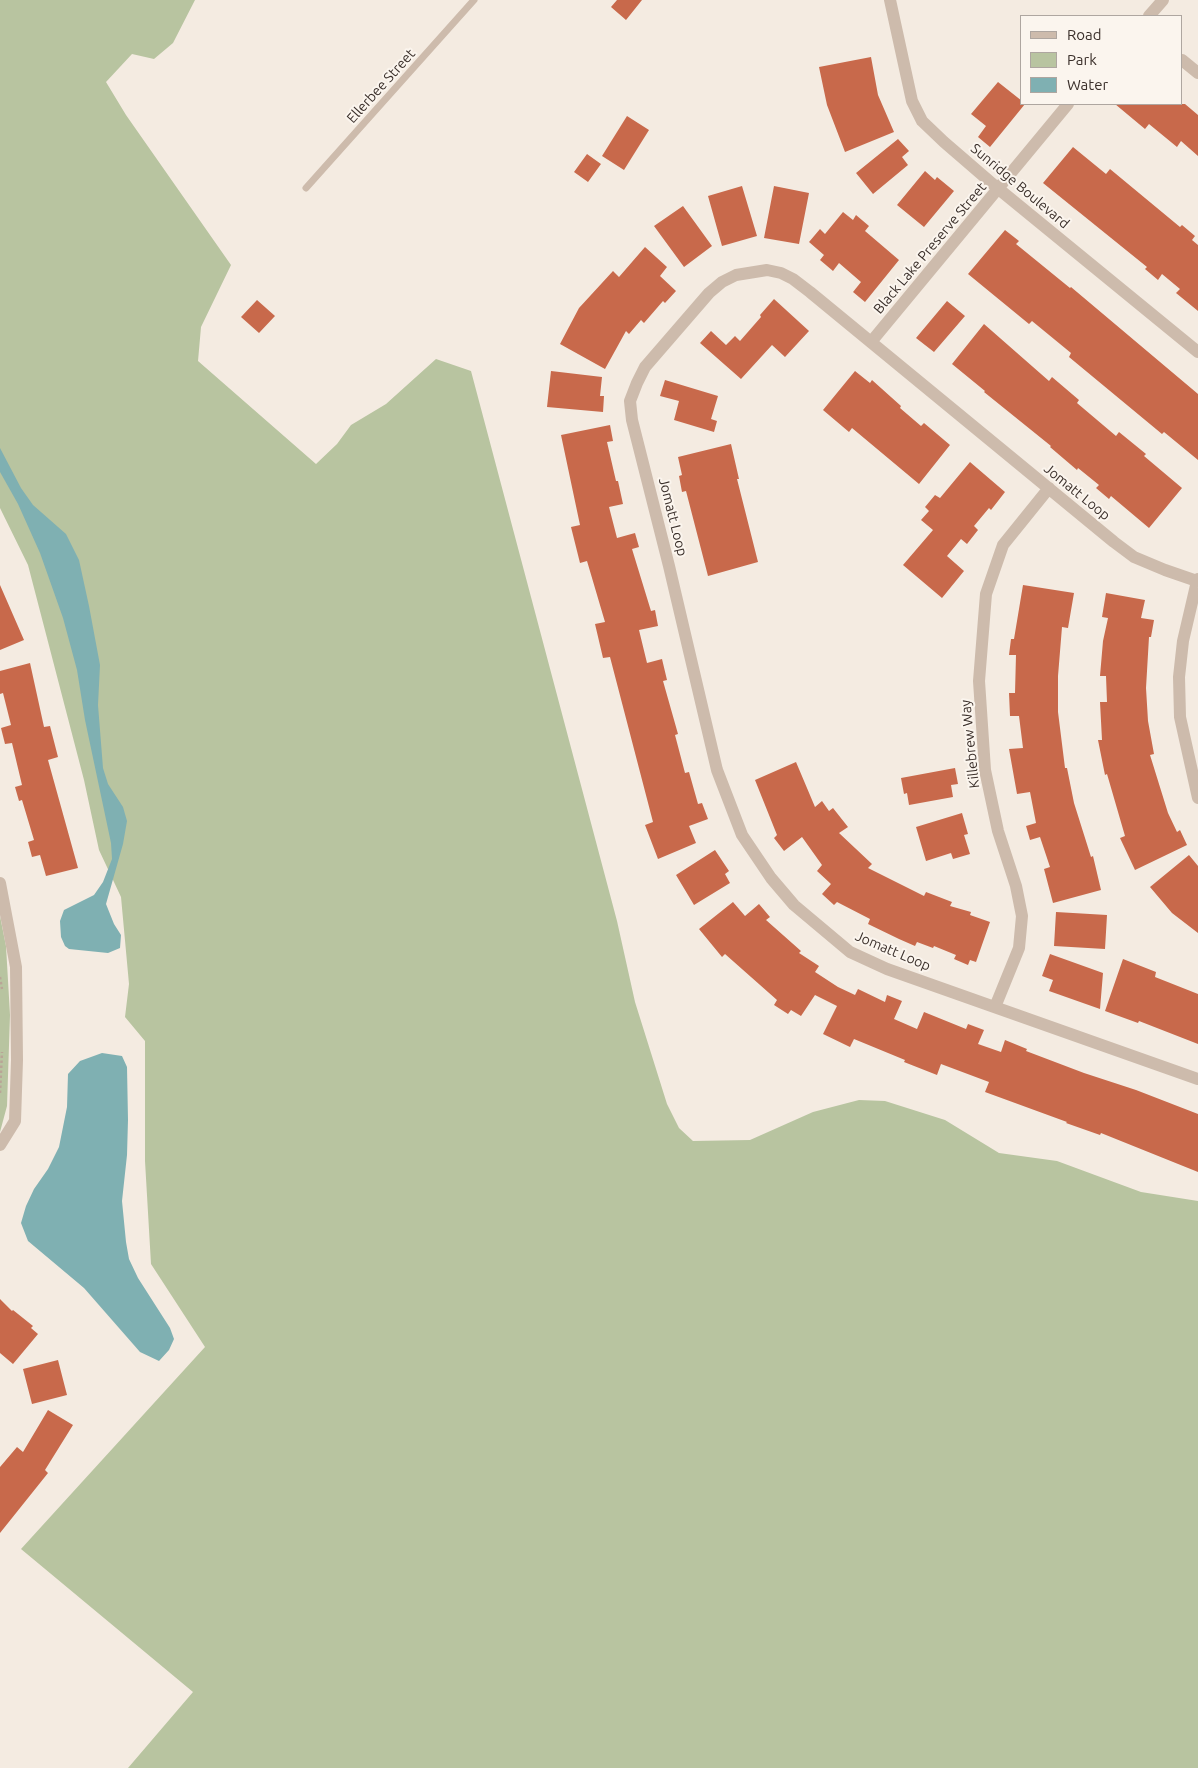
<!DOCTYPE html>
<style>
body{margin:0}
#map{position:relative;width:1198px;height:1768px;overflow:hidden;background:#f4ebe1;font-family:Ubuntu,sans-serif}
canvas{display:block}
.legend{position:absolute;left:1020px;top:15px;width:162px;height:90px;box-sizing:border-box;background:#fbf5ee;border:1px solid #aea6a0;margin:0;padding:6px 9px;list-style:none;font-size:15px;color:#3b302b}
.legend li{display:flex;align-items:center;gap:10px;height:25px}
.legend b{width:25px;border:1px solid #aea6a0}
</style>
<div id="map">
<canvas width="1198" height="1768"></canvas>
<ul class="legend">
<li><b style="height:6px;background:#cdbbac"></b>Road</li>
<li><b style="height:14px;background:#b8c4a0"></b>Park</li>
<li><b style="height:14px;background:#7fb0b2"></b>Water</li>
</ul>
</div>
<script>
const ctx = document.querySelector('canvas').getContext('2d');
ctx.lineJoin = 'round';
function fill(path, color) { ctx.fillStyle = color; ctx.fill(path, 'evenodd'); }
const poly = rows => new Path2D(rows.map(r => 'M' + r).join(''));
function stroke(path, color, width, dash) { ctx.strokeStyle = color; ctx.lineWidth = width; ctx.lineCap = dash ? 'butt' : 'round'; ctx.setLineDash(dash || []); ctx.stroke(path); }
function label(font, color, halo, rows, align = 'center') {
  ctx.font = font + ' Ubuntu,sans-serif'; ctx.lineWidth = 4; ctx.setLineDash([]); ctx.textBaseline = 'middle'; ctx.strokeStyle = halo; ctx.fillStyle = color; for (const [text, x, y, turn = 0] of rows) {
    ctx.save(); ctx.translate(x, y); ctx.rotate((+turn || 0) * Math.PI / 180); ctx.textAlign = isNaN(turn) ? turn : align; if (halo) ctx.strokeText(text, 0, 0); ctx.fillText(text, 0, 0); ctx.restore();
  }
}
fill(poly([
 [0,0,195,0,173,43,154,59,132,54,106,82,126,115,231,265,201,327,198,361,316,464,337,444,351,425,386,404,436,359,471,371,617,921,635,1002,667,1104,679,1128,693,1141,750,1140,813,1112,859,1100,885,1101,945,1120,999,1153,1057,1161,1141,1192,1198,1201,1198,1768,128,1768,193,1692,21,1549,205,1347,151,1264,145,1161,145,1041,125,1017,129,984,121,897,99,850,84,780,28,565,0,508],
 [0,916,6,946,10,1015,7,1106,0,1132]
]), '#b8c4a0');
fill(poly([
 [0,448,21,488,33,505,66,534,79,560,89,606,100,665,98,705,103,768,108,784,123,807,127,821,123,844,106,904,114,924,121,935,120,948,108,953,69,949,65,946,61,937,60,921,64,910,94,895,103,882,112,859,111,843,85,720,77,670,63,618,40,553,18,504,0,472],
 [102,1053,122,1056,127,1067,128,1120,127,1155,122,1201,126,1242,129,1259,138,1278,170,1328,174,1339,169,1350,159,1361,140,1352,84,1288,28,1241,21,1223,26,1206,34,1189,48,1169,59,1147,67,1107,68,1074,80,1061]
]), '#7fb0b2');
fill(poly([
 [617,0,642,0,626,20,611,7],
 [871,57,878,95,894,132,845,152,827,105,819,67],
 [998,82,1022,101,1022,104,1025,104,990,147,978,137,986,126,971,114],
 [1115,104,1185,104,1198,115,1198,156,1181,141,1177,147,1149,124,1145,129],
 [627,116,649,130,624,170,602,156],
 [898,139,909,151,902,157,908,165,873,194,856,173],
 [1073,147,1106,174,1110,169,1180,227,1182,225,1195,236,1192,240,1198,245,1198,311,1176,293,1180,289,1162,274,1158,280,1145,269,1147,267,1043,183],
 [587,154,601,164,588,182,574,172],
 [925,171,935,180,937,177,954,191,924,227,897,205],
 [742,186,757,236,722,246,708,196],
 [774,186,809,193,799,244,764,238],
 [683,206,712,246,684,267,654,226],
 [843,212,853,220,856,215,869,226,865,231,899,260,865,302,853,292,861,282,839,263,833,271,820,260,824,255,809,242,820,229,825,234],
 [1005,230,1019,241,1016,244,1070,288,1071,287,1198,394,1198,460,1164,432,1162,434,1069,357,1071,353,1032,321,1029,324,968,274],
 [645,247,667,267,660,276,676,291,665,303,663,301,644,323,641,320,629,334,626,331,605,369,560,344,579,308,613,271,619,277],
 [774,299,809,331,785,357,772,345,741,379,700,343,711,331,726,345,735,336,740,341,761,317,760,315],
 [257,300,275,316,259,333,241,317],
 [947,301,965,316,934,352,916,338],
 [984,324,1049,381,1052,377,1079,400,1077,403,1116,436,1119,432,1146,454,1144,456,1182,488,1149,528,1111,496,1109,499,1096,488,1099,485,1078,468,1077,470,1050,447,1051,446,984,392,985,391,952,364],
 [551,371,602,377,600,396,604,396,603,412,547,407],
 [855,371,870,383,872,380,901,406,900,408,921,426,924,423,950,445,919,484,852,428,849,432,823,410],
 [665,380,718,396,711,419,717,421,714,432,674,420,679,401,660,396],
 [610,425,613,441,607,442,616,481,618,481,623,504,609,507,617,538,635,533,639,547,632,549,651,611,655,610,658,626,639,630,647,663,662,659,667,680,663,681,678,734,675,735,685,773,689,772,698,804,702,803,708,819,689,826,696,843,658,859,645,825,653,822,610,657,603,658,595,624,605,622,587,561,580,563,571,527,580,525,561,435],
 [731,444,739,479,737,479,758,562,708,576,686,491,682,492,679,476,682,475,678,457],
 [970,462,1005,492,991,510,989,508,974,526,978,530,967,544,961,539,947,556,964,571,942,598,903,565,933,530,921,520,929,511,925,507,935,495,940,498],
 [0,585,24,640,0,650],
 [1023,585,1074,593,1068,628,1062,627,1058,676,1058,712,1065,768,1067,768,1074,803,1091,857,1093,856,1101,890,1053,903,1044,869,1050,867,1040,837,1030,840,1026,826,1036,823,1030,792,1017,794,1009,749,1023,748,1019,716,1010,716,1009,693,1015,693,1016,655,1009,655,1011,639,1014,639],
 [1106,593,1145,600,1141,618,1154,620,1151,637,1149,637,1146,688,1148,721,1154,754,1150,755,1168,813,1177,832,1180,830,1187,845,1135,870,1120,838,1125,836,1107,774,1105,775,1098,740,1102,740,1100,702,1107,702,1106,676,1100,676,1103,641,1108,618,1102,617],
 [30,663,44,727,50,726,58,757,48,760,78,868,46,876,40,855,32,857,28,842,34,840,22,800,19,801,15,787,22,785,12,743,5,744,1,728,11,725,3,693,0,694,0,671],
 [796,762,815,807,822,801,829,811,833,808,848,827,839,833,872,864,868,868,924,896,926,892,952,902,950,906,971,912,970,915,990,922,976,962,970,960,968,965,954,959,956,955,934,946,933,948,917,942,915,946,899,939,868,924,870,919,837,902,834,905,822,894,831,884,817,871,822,865,802,837,784,851,774,838,777,835,755,780],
 [955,768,958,784,951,785,953,797,909,805,907,793,904,794,901,778],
 [962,813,968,834,964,835,970,854,953,859,951,853,926,861,916,827],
 [715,850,729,871,725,874,730,883,694,905,676,875],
 [1189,855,1198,866,1198,933,1172,913,1150,887],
 [733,902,745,916,759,904,770,917,766,920,801,951,799,953,819,966,815,972,838,987,855,995,858,989,885,1002,887,995,902,1001,894,1019,917,1029,924,1012,966,1029,968,1024,984,1030,978,1044,1001,1052,1005,1040,1027,1049,1026,1051,1084,1073,1136,1090,1198,1114,1198,1172,1101,1133,1100,1135,1066,1123,1067,1122,985,1092,989,1082,941,1064,937,1075,904,1062,905,1060,854,1039,850,1047,823,1034,837,1006,815,995,801,1016,791,1010,788,1014,774,1005,777,1000,725,954,722,957,699,929],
 [1056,912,1107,915,1105,949,1054,946],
 [1050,954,1103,973,1100,1009,1049,991,1053,980,1042,976],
 [1123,959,1156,972,1155,977,1198,994,1198,1044,1139,1021,1138,1023,1105,1011],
 [0,1299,12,1311,13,1310,33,1326,31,1328,38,1334,13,1364,0,1353],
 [58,1360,67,1395,32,1404,23,1369],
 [48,1410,73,1425,45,1470,48,1473,0,1533,0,1467,17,1447,23,1452]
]), '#c8694b');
stroke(poly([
 [0,977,2,989],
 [0,1093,2,1052]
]), '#b9a596', 2.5, [2.5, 2.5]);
stroke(poly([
 [306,188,474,0]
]), '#cdbbac', 7);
stroke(poly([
 [890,0,912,101,922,121,944,142,995,186,1198,352],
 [1149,16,1163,0],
 [1182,60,1198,73],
 [871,342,1068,104],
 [1198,579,1197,581,1165,570,1134,557,1114,542,810,292,793,279,781,273,767,270,736,275,722,282,709,293,645,367,637,383,630,401,632,420,669,566,717,770,742,835,771,878,794,905,850,952,887,969,1198,1079],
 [1197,581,1183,641,1179,677,1180,717,1198,798],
 [0,883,16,967,17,1060,15,1121,0,1145],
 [995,1007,1019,948,1022,916,1016,886,998,831,985,770,979,681,986,594,1003,545,1049,488]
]), '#cdbbac', 12);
label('14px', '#3b302b', '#fbf5ee', [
 ["Ellerbee Street",381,86,-48],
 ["Sunridge Boulevard",1020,186,40],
 ["Black Lake Preserve Street",930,248,-50],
 ["Jomatt Loop",1077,492,39],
 ["Jomatt Loop",673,517,76],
 ["Killebrew Way",970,744,-96],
 ["Jomatt Loop",893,951,23]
]);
</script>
